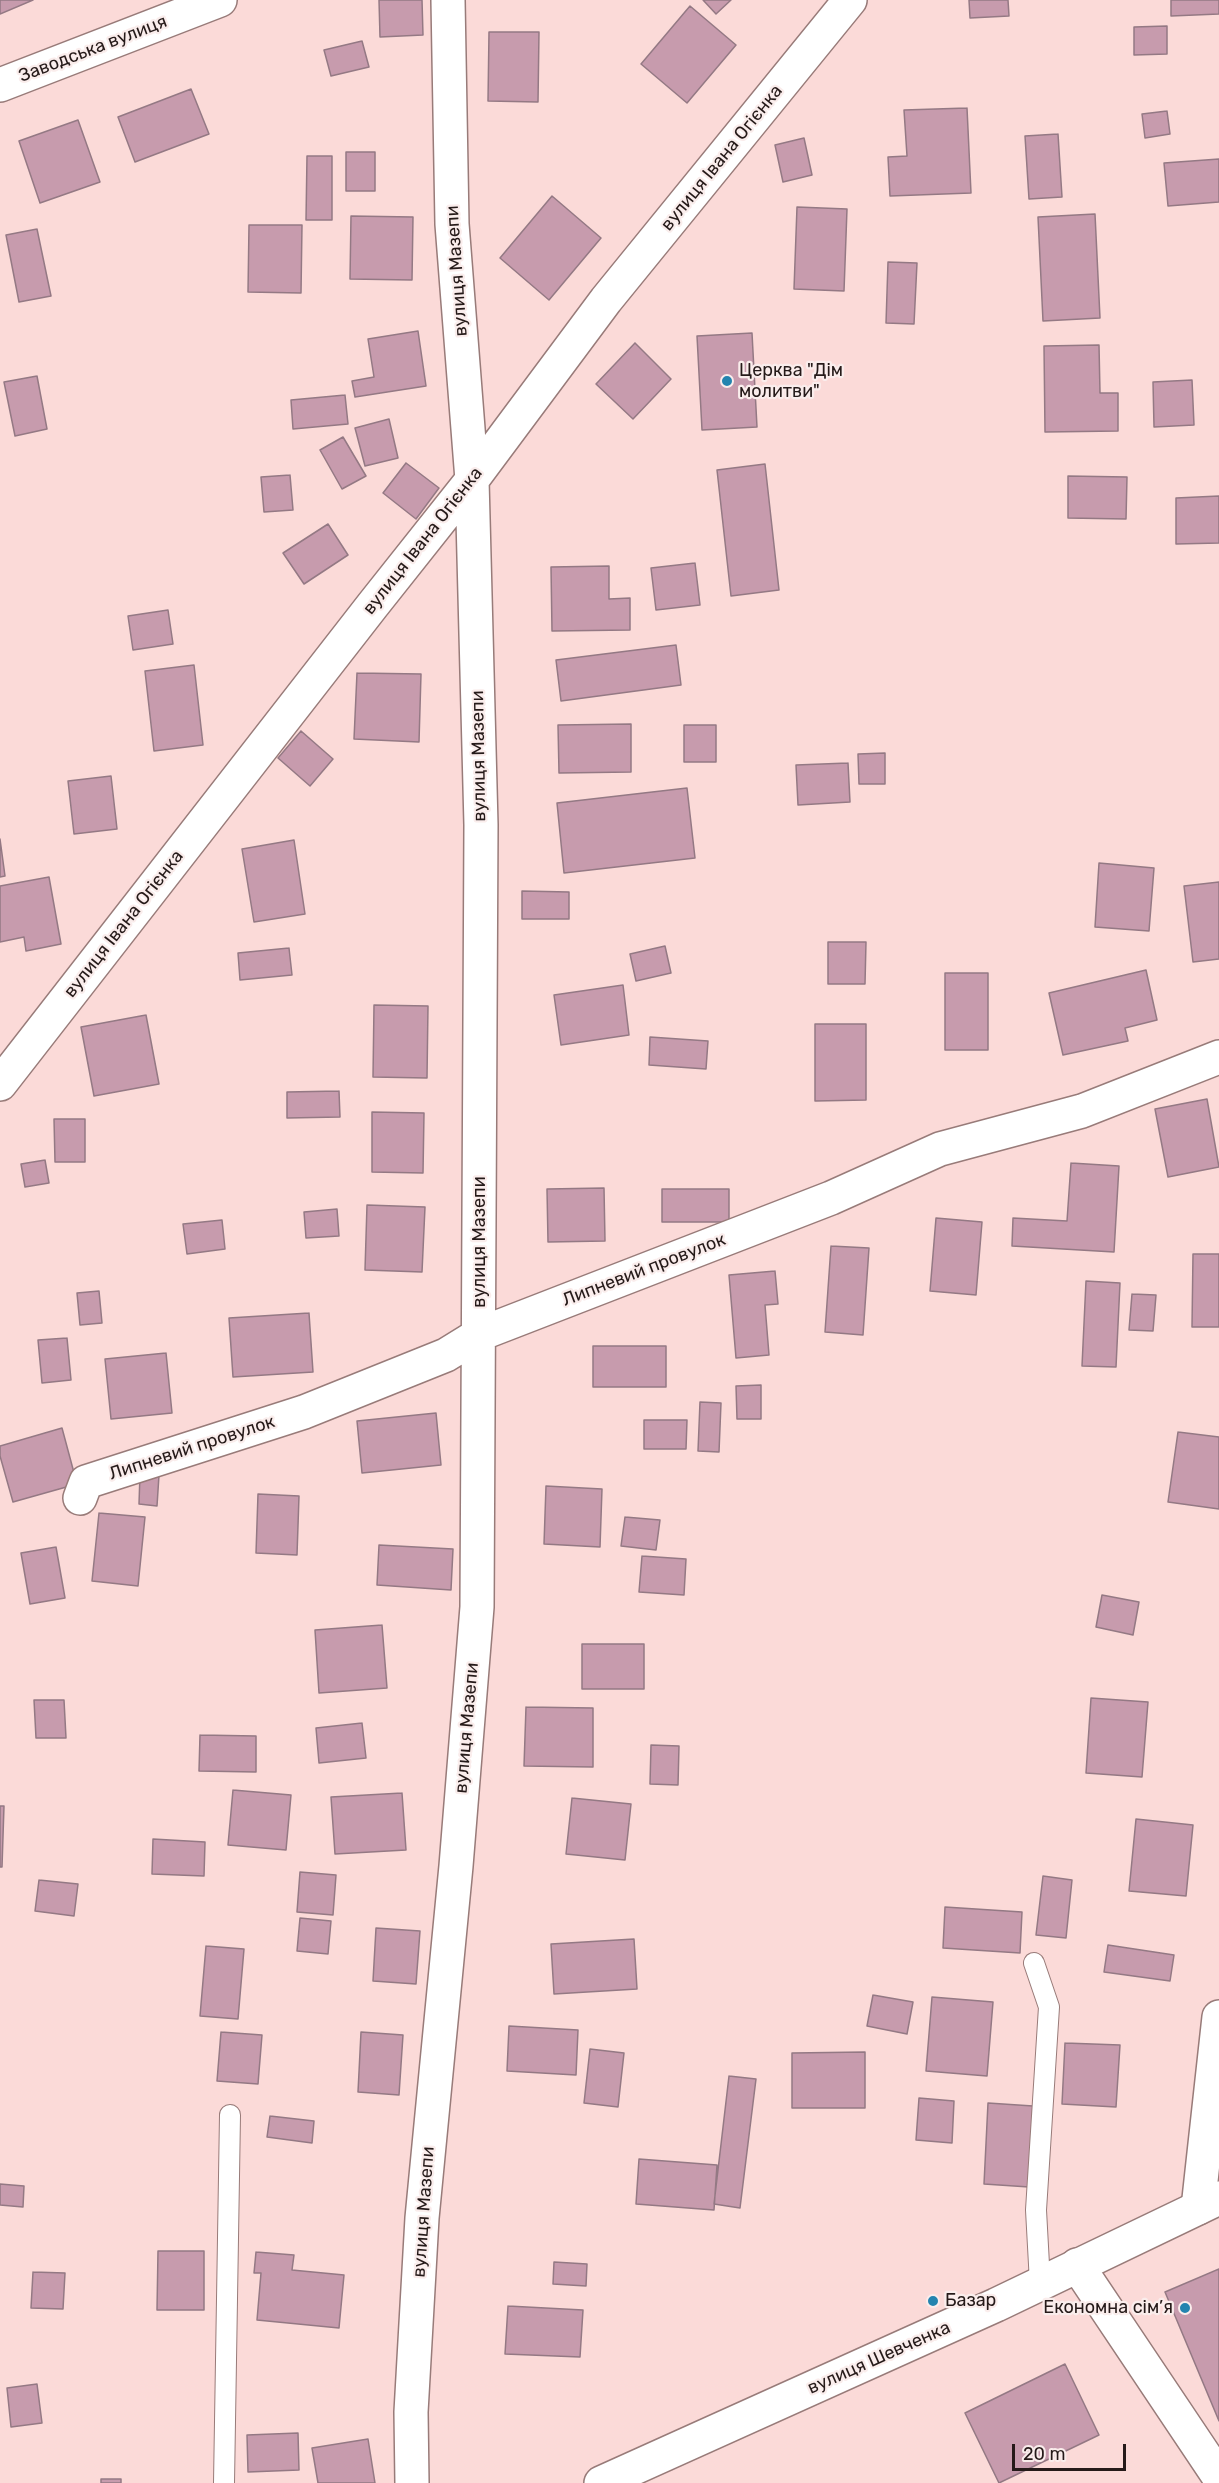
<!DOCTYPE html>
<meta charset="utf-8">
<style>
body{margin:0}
#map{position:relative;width:1219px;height:2483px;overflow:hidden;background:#fbdad8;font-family:Rubik,sans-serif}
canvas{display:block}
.scale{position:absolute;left:1012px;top:2444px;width:114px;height:27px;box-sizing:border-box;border:3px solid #251a19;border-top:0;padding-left:8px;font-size:18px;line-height:21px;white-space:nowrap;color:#251a19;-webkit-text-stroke:4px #faedec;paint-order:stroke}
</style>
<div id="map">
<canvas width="1219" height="2483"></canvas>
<div class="scale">20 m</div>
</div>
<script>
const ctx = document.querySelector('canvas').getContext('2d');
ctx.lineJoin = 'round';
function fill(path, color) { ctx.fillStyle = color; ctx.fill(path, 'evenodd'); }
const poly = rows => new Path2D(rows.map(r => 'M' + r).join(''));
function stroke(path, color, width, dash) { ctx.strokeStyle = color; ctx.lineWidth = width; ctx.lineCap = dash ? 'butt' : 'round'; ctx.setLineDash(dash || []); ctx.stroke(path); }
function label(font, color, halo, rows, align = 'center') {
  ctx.font = font + ' Rubik,sans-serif'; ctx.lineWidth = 4.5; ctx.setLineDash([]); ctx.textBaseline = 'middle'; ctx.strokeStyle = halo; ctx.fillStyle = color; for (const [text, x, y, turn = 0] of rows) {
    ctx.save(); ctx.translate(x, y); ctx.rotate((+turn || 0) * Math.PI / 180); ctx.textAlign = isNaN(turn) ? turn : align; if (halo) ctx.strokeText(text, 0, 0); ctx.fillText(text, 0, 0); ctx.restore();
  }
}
const building = poly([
 [0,0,33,0,0,14,0,0],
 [379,0,422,0,423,35,380,37,379,0],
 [703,0,731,0,716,14,703,0],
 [969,0,1008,0,1009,16,970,18,969,0],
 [1171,0,1219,0,1219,14,1171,16,1171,0],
 [690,6,736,45,687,103,641,64,690,6],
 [1167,26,1167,54,1134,55,1134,27,1167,26],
 [489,32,539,32,538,102,488,101,489,32],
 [362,41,369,67,331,76,324,50,362,41],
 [191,89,209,134,135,162,118,117,191,89],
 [967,108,971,193,890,196,888,157,907,156,904,110,967,108],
 [1167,111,1170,134,1145,138,1142,114,1167,111],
 [78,120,100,182,40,203,19,141,78,120],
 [1058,134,1062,197,1029,199,1025,136,1058,134],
 [804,138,812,175,783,182,775,145,804,138],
 [346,152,375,152,375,191,346,191,346,152],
 [307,156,332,156,332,220,306,220,307,156],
 [1219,159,1219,202,1168,206,1164,163,1219,159],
 [552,196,601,238,549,300,500,258,552,196],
 [797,207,847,209,844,291,794,289,797,207],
 [1095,214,1100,318,1043,321,1038,217,1095,214],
 [351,216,413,217,412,280,350,279,351,216],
 [249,225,302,225,301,293,248,292,249,225],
 [37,229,51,296,19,302,6,235,37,229],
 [888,262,917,263,914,324,886,323,888,262],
 [418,331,426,386,355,397,352,381,374,377,368,339,418,331],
 [752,333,757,427,702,430,697,336,752,333],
 [635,343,671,379,633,419,596,384,635,343],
 [1099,345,1100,393,1118,393,1118,431,1045,432,1044,346,1099,345],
 [37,376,47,429,15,436,4,382,37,376],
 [1192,380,1194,425,1154,427,1153,382,1192,380],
 [345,395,348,424,293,429,291,400,345,395],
 [389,419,398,458,365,466,355,428,389,419],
 [343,437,366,476,342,489,320,450,343,437],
 [406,463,439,488,416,519,383,493,406,463],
 [765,464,779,590,731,596,717,470,765,464],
 [290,475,293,510,264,512,261,477,290,475],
 [1068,476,1127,477,1126,519,1068,518,1068,476],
 [1219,496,1219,543,1176,544,1176,498,1219,496],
 [328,524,348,555,304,584,283,553,328,524],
 [695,563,700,605,656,610,651,568,695,563],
 [609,566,609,599,630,598,630,630,552,631,551,567,609,566],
 [168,610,173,644,133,650,128,616,168,610],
 [676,645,681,685,561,701,556,660,676,645],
 [194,665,203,745,154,751,145,671,194,665],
 [357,673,421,674,419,742,354,739,357,673],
 [631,724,631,772,559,773,558,725,631,724],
 [684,725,716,725,716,762,684,762,684,725],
 [301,731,333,759,310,786,278,758,301,731],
 [885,753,885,784,859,784,858,754,885,753],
 [848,763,850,802,798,805,796,765,848,763],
 [111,776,117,829,74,834,68,781,111,776],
 [687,788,695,858,564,873,557,803,687,788],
 [0,839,5,876,0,877,0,839],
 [294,840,305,914,254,922,242,849,294,840],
 [1099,863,1154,868,1149,931,1095,927,1099,863],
 [49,877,61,944,26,951,24,937,0,942,0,886,49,877],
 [1219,882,1219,959,1193,962,1184,886,1219,882],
 [522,891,569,892,569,919,522,919,522,891],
 [828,942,866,942,865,984,828,984,828,942],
 [665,946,671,973,636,981,630,954,665,946],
 [289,948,292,975,240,980,238,953,289,948],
 [1146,970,1157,1020,1125,1028,1128,1041,1063,1055,1049,993,1146,970],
 [945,973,988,973,988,1050,945,1050,945,973],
 [623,985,629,1035,561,1045,554,995,623,985],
 [374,1005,428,1006,427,1078,373,1077,374,1005],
 [146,1015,159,1084,94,1096,81,1027,146,1015],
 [815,1024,866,1024,866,1100,815,1101,815,1024],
 [650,1037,708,1041,706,1069,649,1065,650,1037],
 [339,1091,340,1117,287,1118,287,1092,339,1091],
 [1207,1099,1219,1167,1168,1177,1155,1109,1207,1099],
 [372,1112,424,1113,423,1173,372,1172,372,1112],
 [54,1119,85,1119,85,1162,55,1162,54,1119],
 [45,1160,49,1183,25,1187,21,1164,45,1160],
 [1071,1163,1119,1166,1114,1252,1012,1246,1013,1218,1067,1221,1071,1163],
 [604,1188,605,1241,548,1242,547,1189,604,1188],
 [662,1189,729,1189,729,1222,662,1222,662,1189],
 [367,1205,425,1207,422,1272,365,1270,367,1205],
 [337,1209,339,1236,306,1238,304,1212,337,1209],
 [936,1218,982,1222,976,1295,930,1291,936,1218],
 [222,1220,225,1249,187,1254,183,1224,222,1220],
 [831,1246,869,1248,863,1335,825,1332,831,1246],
 [1193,1254,1219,1254,1219,1327,1192,1327,1193,1254],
 [775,1271,778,1304,765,1305,769,1355,736,1358,729,1275,775,1271],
 [1086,1281,1120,1283,1116,1367,1082,1366,1086,1281],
 [99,1291,102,1323,80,1325,77,1293,99,1291],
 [1132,1294,1156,1295,1153,1331,1129,1330,1132,1294],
 [309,1313,313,1372,233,1377,229,1318,309,1313],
 [67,1338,71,1380,42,1383,38,1340,67,1338],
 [593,1346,666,1346,666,1387,593,1387,593,1346],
 [166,1353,172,1413,111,1419,105,1359,166,1353],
 [761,1385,761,1419,737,1419,736,1386,761,1385],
 [700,1402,721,1403,719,1452,698,1451,700,1402],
 [436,1413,441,1465,362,1473,357,1421,436,1413],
 [644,1420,687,1420,686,1449,644,1449,644,1420],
 [62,1428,77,1484,13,1502,0,1456,0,1446,62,1428],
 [1178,1432,1219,1437,1219,1509,1168,1502,1178,1432],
 [140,1474,159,1475,157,1506,139,1504,140,1474],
 [546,1486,602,1489,600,1547,544,1544,546,1486],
 [258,1494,299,1496,297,1555,256,1553,258,1494],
 [99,1513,145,1517,138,1586,92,1581,99,1513],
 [625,1517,660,1520,656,1550,621,1546,625,1517],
 [379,1545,453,1549,451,1590,377,1585,379,1545],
 [56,1547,65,1598,30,1604,21,1553,56,1547],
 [642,1556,686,1559,684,1595,639,1592,642,1556],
 [1102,1595,1139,1602,1133,1635,1096,1627,1102,1595],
 [382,1625,387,1688,319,1693,315,1630,382,1625],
 [582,1644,644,1644,644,1689,582,1689,582,1644],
 [1091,1698,1148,1702,1142,1777,1086,1773,1091,1698],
 [34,1700,64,1700,66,1738,36,1738,34,1700],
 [526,1707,593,1708,593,1767,524,1766,526,1707],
 [362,1723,366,1758,319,1763,316,1728,362,1723],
 [200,1735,256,1736,256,1772,199,1771,200,1735],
 [651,1745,679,1746,678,1785,650,1784,651,1745],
 [233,1790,291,1795,286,1850,228,1845,233,1790],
 [402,1793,406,1850,335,1854,331,1797,402,1793],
 [572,1798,631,1804,625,1860,566,1854,572,1798],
 [0,1806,4,1806,2,1867,0,1867,0,1806],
 [1136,1819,1193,1825,1186,1896,1129,1891,1136,1819],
 [153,1839,205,1842,204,1876,152,1874,153,1839],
 [300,1872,336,1875,333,1915,297,1912,300,1872],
 [1043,1876,1072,1880,1066,1938,1036,1935,1043,1876],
 [39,1880,78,1884,74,1916,35,1911,39,1880],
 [945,1907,1022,1912,1020,1953,943,1948,945,1907],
 [300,1918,331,1921,328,1954,297,1951,300,1918],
 [376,1928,420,1931,416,1984,373,1981,376,1928],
 [634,1939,637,1989,554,1994,551,1944,634,1939],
 [1108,1945,1174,1955,1170,1981,1104,1972,1108,1945],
 [206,1946,244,1949,238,2019,200,2016,206,1946],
 [873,1995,913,2002,907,2034,867,2026,873,1995],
 [932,1997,993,2002,987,2076,926,2071,932,1997],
 [509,2026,578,2030,576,2075,507,2071,509,2026],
 [221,2032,262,2035,258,2084,217,2081,221,2032],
 [361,2032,403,2035,399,2095,358,2092,361,2032],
 [1065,2043,1120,2045,1116,2107,1062,2104,1065,2043],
 [590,2049,624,2053,618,2107,584,2103,590,2049],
 [865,2052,865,2108,792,2108,792,2053,865,2052],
 [729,2076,756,2079,740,2208,714,2204,729,2076],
 [919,2098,954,2101,952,2143,916,2140,919,2098],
 [988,2103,1033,2106,1029,2187,984,2184,988,2103],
 [270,2116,314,2121,312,2143,267,2137,270,2116],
 [639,2159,717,2165,714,2210,636,2204,639,2159],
 [0,2184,24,2186,23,2207,0,2205,0,2184],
 [158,2251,204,2251,204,2310,157,2310,158,2251],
 [256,2252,294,2255,292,2270,344,2275,339,2328,257,2320,261,2273,254,2273,256,2252],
 [554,2262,587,2264,586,2286,553,2284,554,2262],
 [1219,2269,1219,2421,1165,2292,1219,2269],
 [33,2272,65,2273,63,2309,31,2308,33,2272],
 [508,2306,583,2310,580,2357,505,2354,508,2306],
 [1065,2364,1099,2435,999,2483,965,2413,1065,2364],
 [37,2384,42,2423,11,2427,7,2388,37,2384],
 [298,2433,299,2470,248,2472,247,2435,298,2433],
 [368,2439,375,2483,318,2483,312,2448,368,2439],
 [101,2479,121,2479,121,2483,101,2483,101,2479]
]);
fill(building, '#c79bad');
stroke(building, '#947984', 1.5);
const service = poly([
 [1034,1963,1049,2007,1036,2210,1040,2283],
 [224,2483,230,2115]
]);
const minor = poly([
 [0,85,220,0],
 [0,1084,372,606,472,480,606,300,850,0],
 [80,1498,86,1482,304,1412,446,1355,480,1334,831,1198,940,1149,1082,1111,1219,1057],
 [1198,2208,1219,2017],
 [1077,2265,1219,2477],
 [412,2483,411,2412,422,2218,456,1866,477,1607,481,825,472,480,452,224,448,0]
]);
const tertiary = poly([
 [601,2483,996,2305,1219,2198]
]);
stroke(service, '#987b79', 22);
stroke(minor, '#987b79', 36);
stroke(tertiary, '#987b79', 36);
stroke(service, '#fff', 20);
stroke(minor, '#fff', 33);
stroke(tertiary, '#fff', 33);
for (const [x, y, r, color] of [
 [727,381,6,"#2384af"],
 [933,2301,6,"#2384af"],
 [1185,2308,6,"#2384af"]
]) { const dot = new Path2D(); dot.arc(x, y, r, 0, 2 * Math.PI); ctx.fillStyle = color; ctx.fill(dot); stroke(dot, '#faedec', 2); }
label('18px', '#251a19', '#faedec', [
 ["Заводська вулиця",93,49,-21],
 ["вулиця Івана Огієнка",722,158,-51],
 ["вулиця Мазепи",457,271,-94],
 ["вулиця Івана Огієнка",423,541,-52],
 ["вулиця Мазепи",479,756,-91],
 ["вулиця Івана Огієнка",124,924,-52],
 ["вулиця Мазепи",480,1242,-90],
 ["Липневий провулок",644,1270,-21],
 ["Липневий провулок",192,1448,-18],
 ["вулиця Мазепи",467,1728,-85],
 ["вулиця Мазепи",424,2212,-86],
 ["вулиця Шевченка",879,2358,-24]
]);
label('18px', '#251a19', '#faedec', [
 ["Церква \"Дім",739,371],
 ["молитви\"",739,392],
 ["Базар",945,2301],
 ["Економна сім’я",1173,2308,"right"]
], 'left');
</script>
